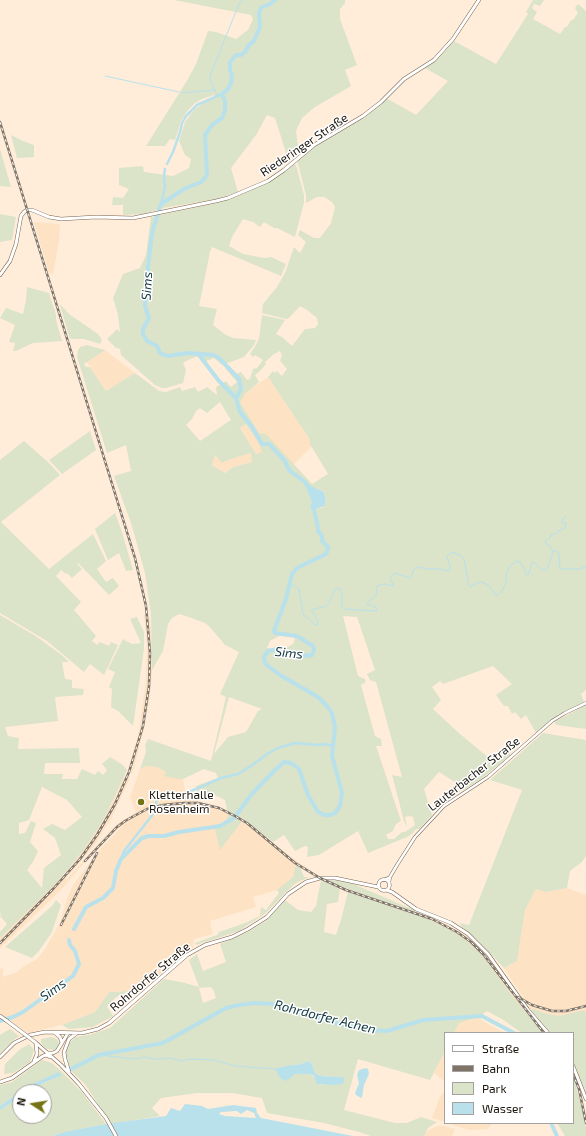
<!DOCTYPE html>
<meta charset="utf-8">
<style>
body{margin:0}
#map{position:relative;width:586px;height:1136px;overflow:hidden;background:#ffedda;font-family:"Exo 2",sans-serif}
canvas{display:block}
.legend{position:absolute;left:444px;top:1032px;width:130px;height:92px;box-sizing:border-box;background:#fff;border:1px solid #a4a19e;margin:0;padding:5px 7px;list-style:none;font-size:12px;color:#1c150d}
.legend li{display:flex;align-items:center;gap:8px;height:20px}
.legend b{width:20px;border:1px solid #a4a19e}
.north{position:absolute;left:12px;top:1084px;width:40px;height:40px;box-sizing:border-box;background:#fff;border:1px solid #a4a19e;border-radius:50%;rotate:282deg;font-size:11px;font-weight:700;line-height:16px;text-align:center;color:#1c150d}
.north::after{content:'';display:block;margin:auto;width:14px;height:18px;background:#757316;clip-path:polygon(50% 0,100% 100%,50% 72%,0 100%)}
</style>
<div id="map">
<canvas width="586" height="1136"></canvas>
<ul class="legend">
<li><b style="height:5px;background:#fff"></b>Straße</li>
<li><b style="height:5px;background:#7f7467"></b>Bahn</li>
<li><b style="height:11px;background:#dbe3c8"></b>Park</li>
<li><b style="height:11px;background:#b8e1ec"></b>Wasser</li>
</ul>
<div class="north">N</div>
</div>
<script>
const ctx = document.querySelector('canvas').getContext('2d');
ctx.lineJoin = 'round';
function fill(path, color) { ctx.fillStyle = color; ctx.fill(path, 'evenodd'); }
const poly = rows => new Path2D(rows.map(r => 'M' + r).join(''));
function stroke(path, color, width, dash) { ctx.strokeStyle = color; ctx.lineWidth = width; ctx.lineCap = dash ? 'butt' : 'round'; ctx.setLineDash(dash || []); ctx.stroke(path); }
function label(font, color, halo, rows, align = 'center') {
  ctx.font = font + ' "Exo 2",sans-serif'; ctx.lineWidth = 3; ctx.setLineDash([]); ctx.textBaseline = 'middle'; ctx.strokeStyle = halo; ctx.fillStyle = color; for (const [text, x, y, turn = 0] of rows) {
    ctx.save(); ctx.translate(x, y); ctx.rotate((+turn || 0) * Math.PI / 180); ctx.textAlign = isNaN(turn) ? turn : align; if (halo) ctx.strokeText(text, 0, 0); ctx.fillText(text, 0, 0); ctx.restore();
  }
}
fill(poly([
 [34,222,60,224,59,241,53,274,49,273],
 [105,350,135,373,106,391,87,362],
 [268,377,309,438,310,444,312,446,293,465,259,433,240,402,242,397,251,389],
 [246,424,258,442,263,452,256,454,240,428],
 [251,453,252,462,233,467,224,473,212,464,215,455,222,463,228,460],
 [144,615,149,615,150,619,152,643,152,670,150,699,143,733,132,774,128,770,139,732,146,681,147,644],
 [146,766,157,767,179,779,183,779,186,796,199,796,200,802,228,810,228,816,225,821,215,829,242,821,240,819,241,817,295,860,325,880,362,894,433,918,464,935,481,950,525,1008,546,1033,543,1033,514,998,478,950,456,933,428,919,340,889,314,877,296,864,293,877,284,886,277,890,253,897,256,907,210,921,213,934,194,939,193,948,132,997,130,991,109,992,95,1012,62,1025,28,1033,0,1013,0,969,3,968,3,977,17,972,21,968,37,959,45,949,60,923,67,899,73,885,102,847,120,829,121,826,96,849,60,891,0,948,0,938,63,875,67,879,107,834,117,824,136,812,130,797,140,769],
 [125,775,130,778,111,819,95,844,69,875,65,872,85,848,103,821],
 [567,888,586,895,586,1011,580,1011,559,1016,531,1010,504,968,517,961,525,910,536,889,546,892],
 [478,1017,486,1023,504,1033,454,1033,459,1023],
 [445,1051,445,1082,434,1073],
 [445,1090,445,1122,432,1118,439,1099],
 [447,1123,492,1123,488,1129,469,1130],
 [438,1126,444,1126,455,1129,452,1136,424,1136,427,1131]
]), '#fde2c4');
fill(poly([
 [174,0,345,0,345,3,340,9,340,19,357,65,345,70,351,86,315,107,302,118,296,131,299,153,289,162,275,118,267,115,256,135,231,168,238,192,216,199,163,208,143,214,123,215,123,205,112,205,113,197,123,198,129,189,119,185,119,168,143,166,144,172,173,176,189,168,191,159,185,155,179,141,185,122,194,110,205,102,215,98,214,95,202,99,195,103,187,111,181,121,175,140,170,139,165,146,146,146,188,79,196,64,208,31,216,32,236,39,248,30,253,19,251,15],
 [533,0,544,0,540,6,534,4,532,8,537,12,533,19,560,34,565,27,567,27,571,20,573,20,578,13,575,8,578,4,586,11,586,690,581,694,584,702,559,714,536,733,526,715,521,719,515,712,512,714,508,706,504,706,496,695,512,684,493,666,443,684,440,681,432,687,441,700,433,709,460,734,495,763,511,749,512,750,510,753,511,755,481,779,462,791,457,792,458,784,439,772,424,789,432,815,419,829,416,829,413,833,407,837,368,853,358,831,319,855,307,857,308,847,305,846,295,851,284,835,273,842,241,817,240,819,242,821,220,850,215,829,225,821,228,816,225,800,202,789,197,793,196,786,218,778,216,773,204,769,183,779,179,779,164,776,166,772,157,767,146,766,140,769,146,752,145,745,148,739,211,761,226,697,220,694,239,652,225,645,209,626,205,623,186,616,179,614,172,618,168,624,163,651,152,670,151,614,145,573,132,526,114,476,131,471,126,445,107,453,77,357,78,350,80,347,87,345,105,350,84,364,86,367,90,367,106,391,135,373,159,391,166,392,180,387,182,391,195,387,198,392,207,387,217,395,216,387,226,381,231,387,237,382,225,368,229,366,236,374,241,372,247,380,250,379,253,369,257,368,263,360,255,355,253,357,250,354,256,345,259,338,262,315,285,320,276,334,282,337,292,346,305,329,315,328,318,324,317,318,307,310,300,306,289,318,286,319,262,313,263,304,277,287,285,273,294,247,300,253,306,242,298,235,300,230,314,238,320,238,331,223,335,207,332,202,324,197,317,197,306,203,306,195,297,160,315,146,353,123,363,119,386,98,416,115,448,81,425,68,440,57,454,41,496,64,528,14,526,12],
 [280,351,282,356,280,360,281,362,287,369,282,376,277,371,275,373,273,371,268,377,309,438,310,444,328,474,312,484,266,434,259,433,240,402,245,394,259,382,255,375,261,370,266,364,265,362,274,354],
 [220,402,231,420,200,441,186,425,192,419,196,411,200,408,207,413],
 [246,424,258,442,262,452,256,454,240,428],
 [251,453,252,462,233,467,225,473,212,465,215,455,222,463,228,460],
 [306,487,316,488,324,492,326,502,324,506,321,508,310,509,312,503],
 [343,616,357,617,375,670,367,674,370,680,376,682,402,777,392,775,404,821,407,827,405,817,409,816,413,817,415,825,405,832,402,832,394,839,388,839,386,835,393,831,396,824,401,821,376,746,382,746,381,739,375,736,361,685,366,682,365,679,358,676],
 [279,636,291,637,295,638,293,644,286,648,278,645,271,649,267,648,270,641],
 [229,697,262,709,258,711,246,732,228,737,214,754],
 [11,135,23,141,34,145,34,157,17,158],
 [0,149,11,187,0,186],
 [293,164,296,165,304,195,304,203,295,237,277,228,274,228,264,222,260,227,253,222,243,219,232,237,229,246,243,254,264,258,271,257,286,264,281,276,212,247,210,252,199,306,217,309,213,325,226,335,233,338,256,340,254,345,244,357,222,365,214,358,204,362,199,356,190,359,183,363,186,370,183,383,166,388,162,388,155,385,121,355,120,349,116,348,107,339,117,329,120,332,118,315,113,298,123,274,140,268,146,255,151,217,222,202,235,197,269,182],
 [0,214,16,217,12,240,0,242],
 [27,287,49,293,56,315,56,320,62,341,33,343,16,351,13,351,15,343,9,342,15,325,0,318,6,308,23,314,26,300],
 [60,304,69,314,98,334,102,340,100,344,84,339,70,339,60,305],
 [90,431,96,450,62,474,49,460],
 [24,441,49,463,60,475,1,522,49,569,93,534,106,561,97,569,106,582,113,578,119,586,109,595,78,563,77,564,82,569,72,578,67,573,66,574,61,570,56,576,81,602,74,610,96,636,92,641,97,645,100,642,109,646,111,642,118,645,104,675,90,664,84,672,47,641,0,613,0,460],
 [115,513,122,532,133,570,126,571,119,553,108,560,95,529],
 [0,615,37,637,63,656,69,662,62,662,65,679,72,680,72,688,84,689,83,695,55,697,58,721,5,727,8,736,19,738,18,749,79,748,80,763,45,763,44,774,63,774,62,779,77,779,82,769,95,775,98,771,103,775,107,770,102,764,110,757,123,765,127,770,103,821,85,848,70,867,52,887,0,938,0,932,7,924,0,916,1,914,0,912],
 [42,787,67,800,82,817,65,830,52,824,43,829,55,838,61,855,44,868,42,888,27,870,33,862,38,851,30,842,36,823,31,821,25,833,19,834,19,823,29,820],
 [137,617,144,632,144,649,133,726,118,711,111,707,112,689,109,687,115,672,108,669,123,639,132,644,141,643,130,619],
 [586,705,586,729,557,725,555,724,556,721],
 [543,733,586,740,586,856,582,862,570,871,567,888,546,892,536,889,525,910,517,961,504,968,478,940,462,927,460,923,469,925,522,790,490,780],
 [296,864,300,867,304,877,309,877,296,883,286,892,266,913,239,931,196,945,195,943,217,935,219,932,245,923,260,916,261,907,266,910,279,893,277,890,293,877],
 [321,880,340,889,338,902,327,904,324,932,336,935,341,920,348,892,428,919,456,933,478,950,514,998,543,1033,522,1033,502,1019,487,1011,478,1017,459,1023,454,1033,445,1033,445,1051,430,1080,358,1059,344,1110,395,1123,407,1123,421,1117,437,1122,428,1128,424,1136,371,1136,359,1132,324,1123,267,1113,262,1098,232,1093,197,1093,161,1098,152,1108,160,1116,111,1124,85,1084,71,1071,68,1064,65,1053,69,1044,75,1037,89,1035,110,1028,164,979,181,982,199,987,189,960,197,954,203,971,226,962,220,944,248,932,266,921,285,900,298,910,311,912,316,906],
 [210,987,213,989,216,998,203,1003,199,988],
 [309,1061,312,1064,315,1073,320,1076,343,1077,331,1085,326,1084,322,1085,311,1074,295,1074,280,1078,280,1068,290,1065,297,1065],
 [325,880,333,880,351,883,433,918,362,894],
 [56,900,61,905,52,932,39,951,32,958,5,947,52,906],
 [130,991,116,997,107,1007,113,1016,93,1027,69,1029,62,1025,95,1012,109,992],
 [534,1009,544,1013,559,1016,580,1011,586,1011,586,1092,573,1061,573,1033,551,1033,531,1010],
 [10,1029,19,1036,12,1041,0,1053,0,1035],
 [51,1037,57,1039,59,1044,57,1049,53,1050,47,1049,41,1043,41,1039],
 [29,1044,34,1050,30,1062,13,1073,4,1074,5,1064,19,1050],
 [42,1060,52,1063,61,1071,81,1091,106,1124,64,1132,52,1136,0,1136,0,1110,20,1097,20,1116,44,1116,44,1092,28,1092,45,1082,61,1076,28,1086,0,1106,0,1085,12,1082],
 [573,1076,580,1100,586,1128,586,1136,565,1136,557,1123,573,1123]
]), '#dbe3c8');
fill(poly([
 [307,484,324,492,326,502,324,506,313,510,310,509,312,503,306,487],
 [309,1061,312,1064,315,1073,320,1076,343,1077,344,1080,343,1084,331,1085,317,1084,314,1076,311,1074,295,1074,286,1081,280,1078,275,1069,290,1065,297,1065],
 [366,1068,368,1069,369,1074,364,1085,362,1097,361,1098,356,1095,355,1093,359,1083,357,1075,359,1070],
 [59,1072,61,1076,45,1082,28,1092,20,1092,20,1097,0,1110,0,1106,28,1086],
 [185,1104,202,1106,208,1109,233,1105,256,1108,257,1113,261,1118,353,1136,52,1136,64,1132,106,1124,166,1116,171,1108,180,1111],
 [247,1110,254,1113,256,1118,225,1116,219,1114,221,1112,237,1111,241,1114]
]), '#b8e1ec');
stroke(poly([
 [105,76,179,92],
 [182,93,215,90],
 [217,95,210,79,210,76,239,4,242,0],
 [553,551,551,550,551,547,546,544,545,541,550,538,551,535,556,534,558,531,565,528,566,523,562,523,562,520,566,516],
 [290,585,294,585,299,589,303,614,315,625,318,624,318,621,311,610,326,606,329,603,336,588,340,589,342,592,342,606,345,609,376,611,377,608,367,604,370,600,376,596,377,586,384,584,394,586,390,579,391,576,396,573,409,578,411,577,414,569,418,567,427,569,439,569,448,571,450,570,450,567,447,556,452,552,462,556,464,559,468,580,468,584,470,587,477,583,482,582,488,585,497,596,502,591,506,582,506,574,510,566,517,561,521,563,525,570,525,574,528,575,529,573,532,563,534,562,542,570,545,570,548,567,553,552,555,551,558,552,559,556,560,569,578,569,586,567],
 [99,1055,135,1059,146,1057,153,1059,170,1058,182,1061,189,1059,214,1060,235,1066,275,1069]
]), '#b8e1ec', 1);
stroke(poly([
 [167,164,173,152,180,132,182,123,186,116,197,105,222,94],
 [161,204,165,187,164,175,165,169],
 [121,859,124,851,154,813,157,798,189,792,221,778,238,774,254,764,267,754,278,748,295,743,318,745,325,744,333,746]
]), '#b8e1ec', 2.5);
stroke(poly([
 [275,0,270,4,262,7,260,10,259,14,260,27,254,41,249,45,245,52,241,55,236,55,230,62,230,70,232,75,231,83,228,89,222,94,225,101,225,110,222,118,212,125,205,135,207,173,205,178,201,182,184,189,161,204,152,233,148,267,148,289,145,302,145,306,149,318,143,329,143,334,147,341,157,346,160,353,164,355,168,356,187,353,213,355,219,358,239,379,241,389,236,398,240,412,252,427,262,444,269,444,285,461,287,466,290,471,305,482,309,489],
 [199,355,219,381,236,398],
 [313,505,318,528],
 [74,929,86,907,103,898,113,888,116,871,121,859,142,838,149,836,164,836,179,832,220,826,234,818,251,795,275,770,284,762,291,763,299,769,308,795,318,812,324,815,330,815,335,813,340,806,342,793,332,756,335,727,332,713,328,707,318,697,280,675,267,665,265,663,264,657,268,651,273,650,309,656,312,655,314,650,313,646,297,636,275,633,274,631,286,599,292,574,297,568,326,554,327,552,328,547,322,541,322,536,318,531],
 [0,1021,13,1017,23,1012,73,976,79,964,75,951,70,945,69,940],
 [71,1069,99,1055,163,1043,226,1008,239,1005,254,1003,275,1004,339,1024,368,1030,387,1031,423,1020,482,1016,514,1033],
 [551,1123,557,1136]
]), '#b8e1ec', 4);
const minor = poly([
 [384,880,390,877],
 [389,883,390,877,397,865,415,837,444,806,488,777,552,721,565,713,586,703]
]);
const major = poly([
 [0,275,10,261,16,244,21,216,24,212,27,210,32,210,49,217,61,219,96,217,133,218,216,201,228,198,268,181,284,170,314,145,363,116,381,102,404,79,434,60,453,39,479,0],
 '378.5 885a5.5 5.5 0 1 1 11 0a5.5 5.5 0 1 1-11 0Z',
 [386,890,392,892,416,909,451,923,468,934,488,954,528,1010,548,1033],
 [0,1016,7,1021],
 [54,1032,60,1037,62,1043],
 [35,1042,61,1065,79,1084,106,1118,116,1136],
 [48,1053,53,1053,57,1051,68,1033],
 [0,1057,14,1043,30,1035,45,1032,82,1033,98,1029,109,1023,187,955,205,945,232,937,248,929,267,917,288,894,306,882,320,878,335,878,378,887],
 [34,1061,37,1054,36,1043],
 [573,1066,586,1099],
 [69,1072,65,1059,64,1052,69,1039,77,1033],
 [0,1082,12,1078,43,1056,46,1055,50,1057]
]);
stroke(minor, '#76634e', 3.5);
stroke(major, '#76634e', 4);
stroke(minor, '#fff', 2.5);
stroke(major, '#fff', 3);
const rail = poly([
 [0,122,135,558,146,606,150,653,149,686,143,726,129,772,115,804,97,835,80,859,53,889,0,943],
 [85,861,117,827,125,821,147,809,163,805,184,803,198,803,219,808,235,816,247,823,295,863,320,878,346,890,432,919,457,932,471,942,483,954,544,1033],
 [61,925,97,853],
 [518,997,532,1005,552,1011,566,1011,586,1006],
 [573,1074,579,1089,586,1123]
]);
stroke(rail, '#7f7467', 2.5);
stroke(rail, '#fff', 1, [3]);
const majorBridge = poly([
 [7,1021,35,1042]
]);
stroke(majorBridge, '#76634e', 4, []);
stroke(majorBridge, '#fff', 3);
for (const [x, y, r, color] of [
 [141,802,4,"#757316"]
]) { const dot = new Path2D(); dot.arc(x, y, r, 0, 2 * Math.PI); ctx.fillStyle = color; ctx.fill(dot); stroke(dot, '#fff', 1.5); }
label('12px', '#1c150d', '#fff', [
 ["Riederinger Straße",304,145,-34],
 ["Lauterbacher Straße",474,774,-38],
 ["Rohrdorfer Straße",150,977,-40]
]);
label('12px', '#1c150d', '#fff', [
 ["Kletterhalle",149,795],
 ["Rosenheim",149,809]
], 'left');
label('italic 13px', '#0f363f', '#fff', [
 ["Sims",147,286,-87],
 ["Sims",289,653,6],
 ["Sims",53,990,-36],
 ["Rohrdorfer Achen",325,1017,14]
]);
</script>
